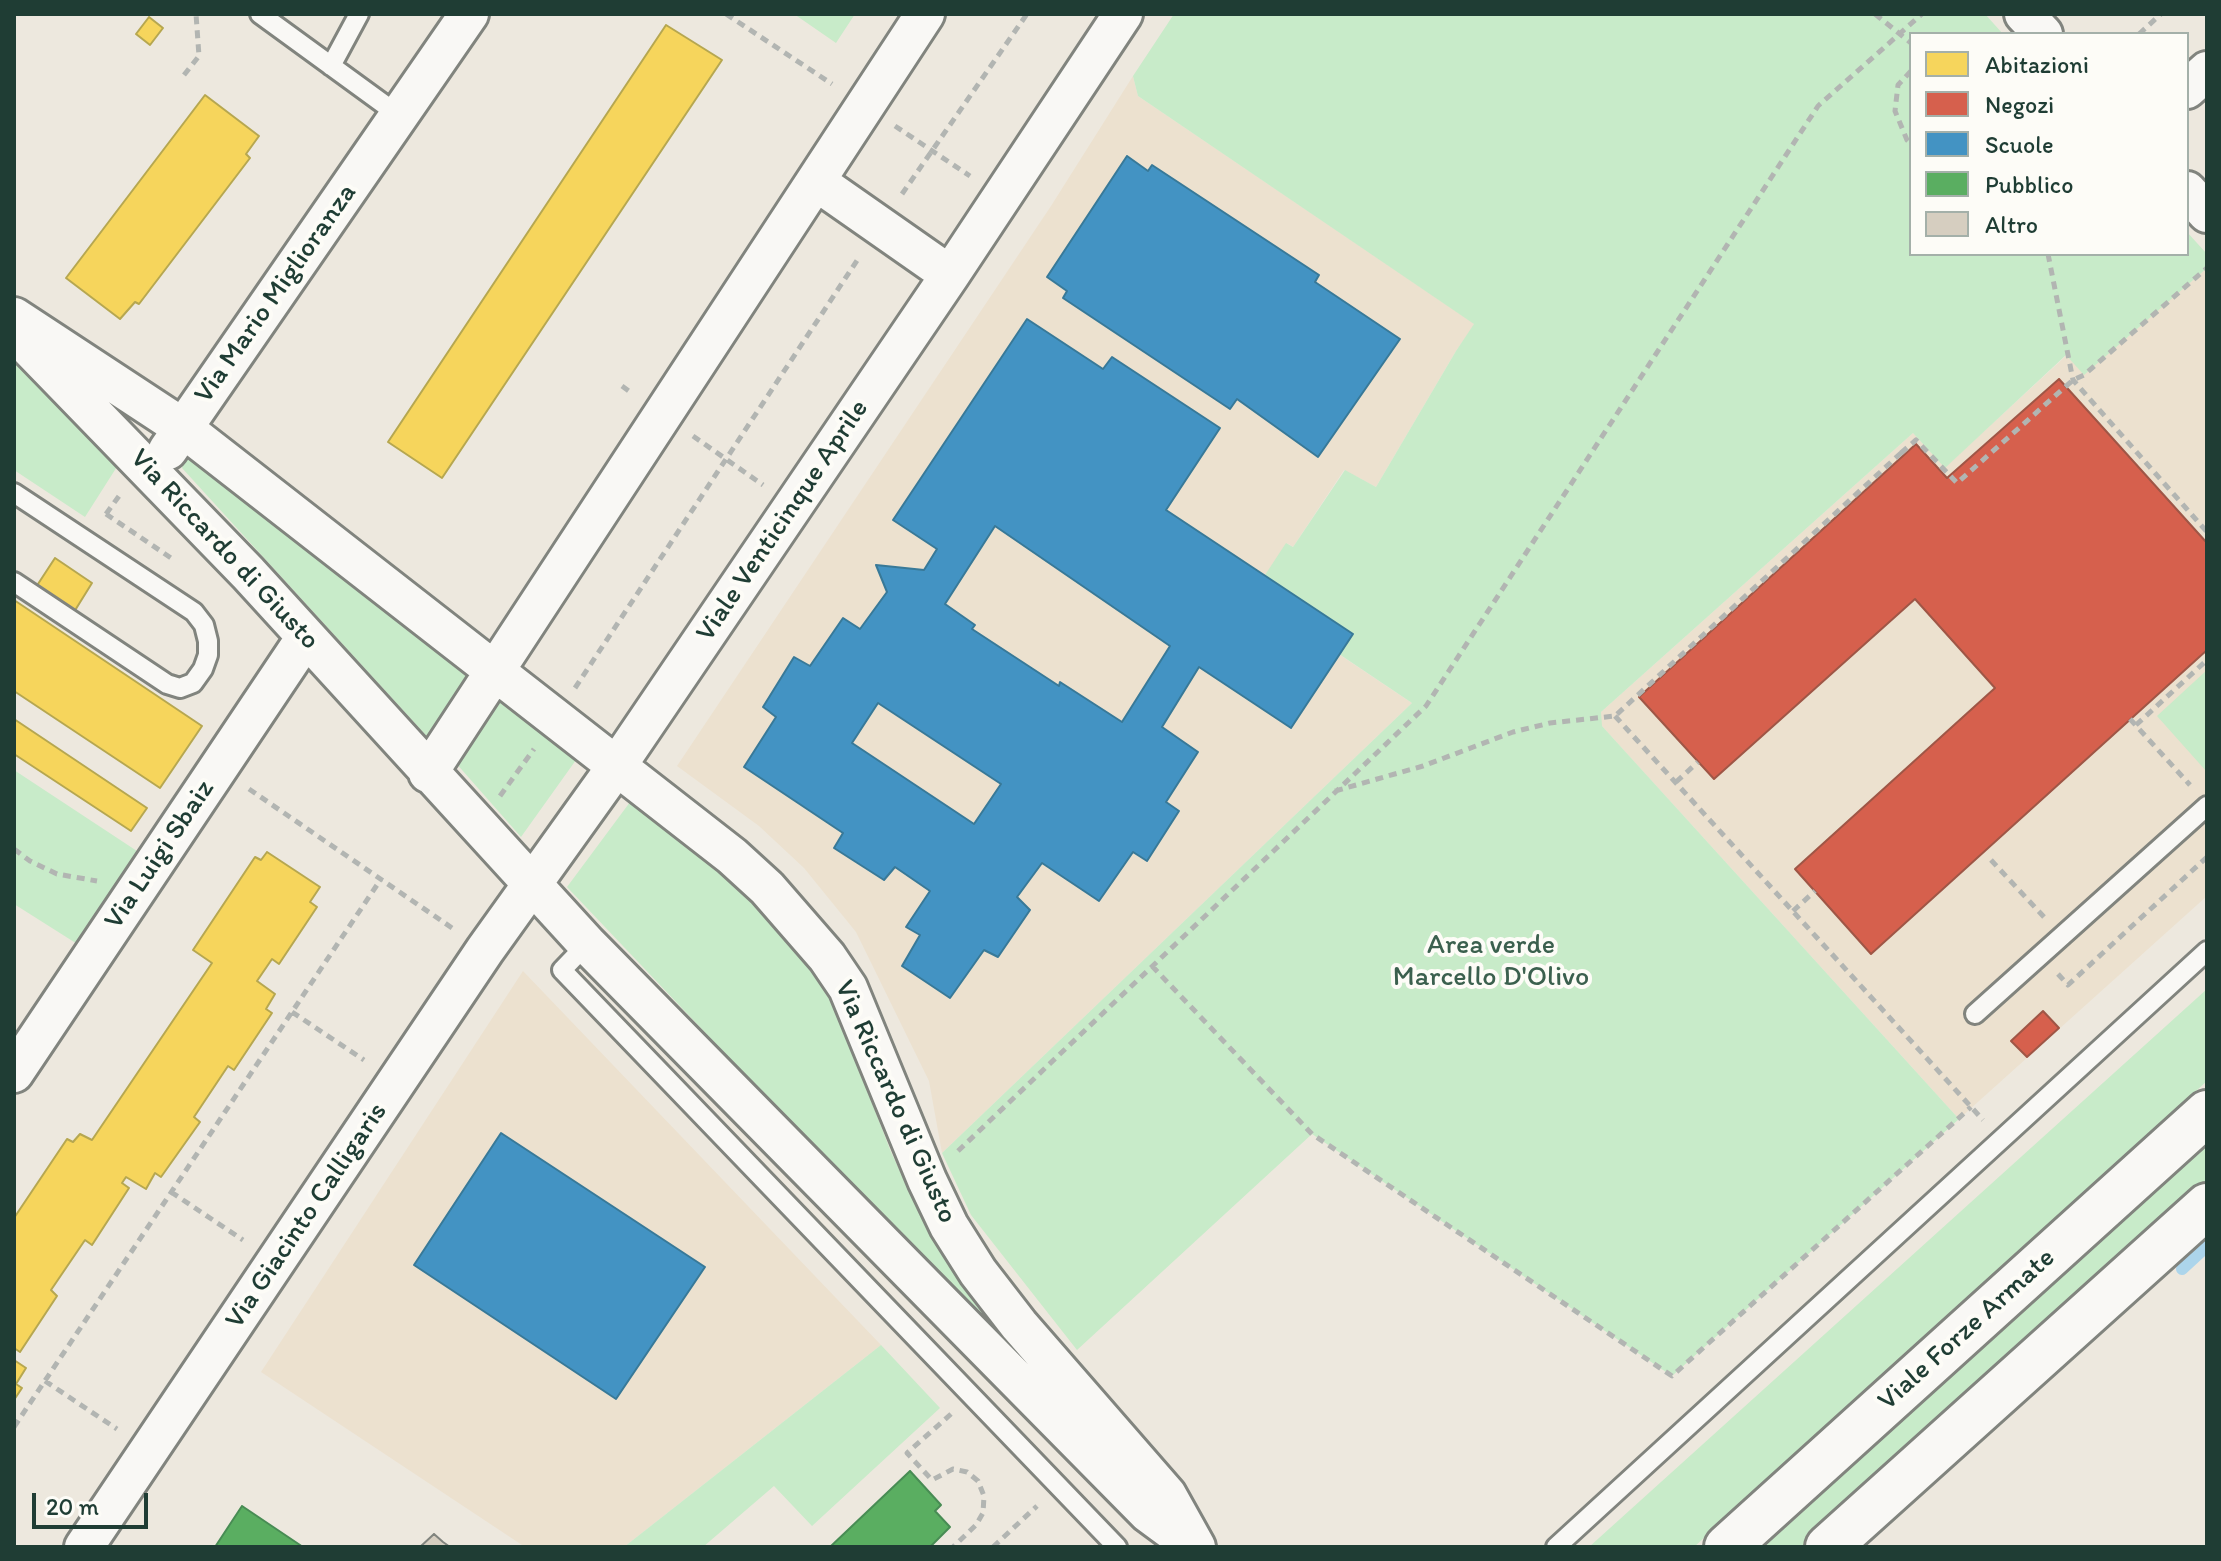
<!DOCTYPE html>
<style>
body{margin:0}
#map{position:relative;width:2221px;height:1561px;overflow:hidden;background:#ede8de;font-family:Itim,sans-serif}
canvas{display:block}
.frame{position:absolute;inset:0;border:16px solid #1f3d34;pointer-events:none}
.legend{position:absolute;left:1909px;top:32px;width:280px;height:224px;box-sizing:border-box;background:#fdfcf7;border:2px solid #a4b0a9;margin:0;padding:10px 14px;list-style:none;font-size:24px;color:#1f3d34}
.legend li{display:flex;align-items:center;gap:16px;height:40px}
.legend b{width:40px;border:2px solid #a4b0a9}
.scale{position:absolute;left:32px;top:1493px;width:116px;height:36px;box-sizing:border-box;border:4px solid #1f3d34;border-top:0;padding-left:10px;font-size:24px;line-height:28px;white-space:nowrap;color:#1f3d34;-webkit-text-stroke:6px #fdfcf7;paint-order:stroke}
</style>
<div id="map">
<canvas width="2221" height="1561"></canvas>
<div class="frame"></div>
<ul class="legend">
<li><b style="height:22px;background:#f6d55c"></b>Abitazioni</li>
<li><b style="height:22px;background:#d6604d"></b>Negozi</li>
<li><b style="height:22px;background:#4393c3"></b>Scuole</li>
<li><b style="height:22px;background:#5aae61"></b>Pubblico</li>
<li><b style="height:22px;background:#d6cec0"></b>Altro</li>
</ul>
<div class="scale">20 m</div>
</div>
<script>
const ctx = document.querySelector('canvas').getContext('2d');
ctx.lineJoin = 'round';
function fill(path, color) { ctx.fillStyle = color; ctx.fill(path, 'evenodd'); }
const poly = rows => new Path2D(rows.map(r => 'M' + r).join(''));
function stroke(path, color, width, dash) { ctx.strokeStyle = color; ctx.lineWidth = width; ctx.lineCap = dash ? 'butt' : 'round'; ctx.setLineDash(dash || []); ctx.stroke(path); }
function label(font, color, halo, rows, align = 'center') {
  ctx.font = font + ' Itim,sans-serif'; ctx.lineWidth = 8; ctx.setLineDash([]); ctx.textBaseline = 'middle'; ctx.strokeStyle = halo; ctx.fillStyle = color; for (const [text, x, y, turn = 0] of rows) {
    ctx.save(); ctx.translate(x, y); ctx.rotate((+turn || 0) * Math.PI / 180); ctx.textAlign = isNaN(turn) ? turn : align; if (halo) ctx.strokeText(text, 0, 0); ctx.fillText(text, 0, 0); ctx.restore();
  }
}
fill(poly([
 [1133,76,1138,96,1475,324,1456,351,1376,487,1344,470,1293,547,1287,543,1353,634,1340,655,1412,703,942,1153,929,1081,856,932,804,868,759,826,677,766,1051,206],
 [2207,268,2207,896,1959,1119,1601,725,1601,712,1913,433,1945,467,2067,355,2084,374],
 [523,971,881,1345,624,1547,525,1547,261,1372]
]), '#ece1cf');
fill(poly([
 [794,14,855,14,836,43],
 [1174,14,1985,14,2003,34,1911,34,1911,254,2187,254,2187,232,2207,254,2207,268,2084,375,2066,355,1945,468,1913,433,1601,712,1602,726,1959,1119,1672,1376,1312,1134,1077,1350,971,1215,942,1153,1412,703,1339,654,1352,634,1265,575,1286,543,1293,547,1345,470,1376,487,1456,351,1474,324,1138,96,1133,76],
 [14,360,120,462,85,517,14,470],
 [189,446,473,675,431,741,182,468],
 [2207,670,2207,772,2157,716],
 [499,702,576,760,521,837,455,762],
 [14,770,143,855,82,947,14,904],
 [636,794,715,860,794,940,830,994,891,1152,909,1190,935,1239,1018,1346,1010,1354,567,887],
 [2207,989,2207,1081,1694,1547,1589,1547],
 [2207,1136,2207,1183,1807,1547,1756,1547],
 [881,1345,940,1408,812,1526,774,1486,703,1547,624,1547]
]), '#c8ebc9');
const homes = poly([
 [149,17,163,28,150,45,136,34,149,17],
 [666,25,722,60,442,478,388,442,666,25],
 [205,95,259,136,246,154,250,158,139,304,135,302,120,319,66,278,205,95],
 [55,558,92,583,74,612,36,587,55,558],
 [14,600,202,726,160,788,14,691,14,600],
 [14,719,147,808,131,831,14,754,14,719],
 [267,852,320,887,310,902,317,907,279,964,272,959,257,981,275,994,266,1009,272,1013,234,1070,228,1066,194,1117,200,1122,161,1177,155,1173,146,1189,126,1177,122,1183,129,1188,92,1245,85,1240,51,1290,57,1296,20,1352,14,1348,14,1218,67,1139,73,1142,80,1134,92,1140,212,963,193,950,255,857,261,860,267,852],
 [14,1360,26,1368,16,1384,22,1388,14,1400,14,1360]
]);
fill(homes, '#f6d55c');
stroke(homes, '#b6a750', 2);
const shops = poly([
 [2059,379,2207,543,2207,650,1871,954,1795,869,1995,688,1915,599,1714,779,1639,697,1916,444,1947,478,2059,379],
 [2043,1011,2059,1028,2027,1057,2011,1041,2043,1011]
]);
fill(shops, '#d6604d');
stroke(shops, '#9f5646', 2);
const schools = poly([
 [1127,156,1148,171,1152,165,1319,275,1315,282,1400,339,1318,457,1237,399,1230,409,1063,298,1067,291,1047,277,1127,156],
 [1027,319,1103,369,1112,357,1220,428,1166,510,1353,634,1291,728,1199,667,1162,727,1198,752,1166,802,1179,811,1147,861,1133,852,1099,901,1042,863,1017,897,1030,910,998,957,984,950,950,998,902,966,920,935,906,927,930,891,895,867,884,880,834,848,843,833,744,767,776,717,763,707,794,657,810,666,843,618,860,629,887,592,876,565,924,570,937,549,893,520,1027,319],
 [995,526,1170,646,1122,722,1060,682,1059,686,975,631,972,629,975,625,945,604,995,526],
 [878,703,1001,784,974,824,852,743,878,703],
 [501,1133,705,1267,616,1399,414,1265,501,1133]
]);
fill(schools, '#4393c3');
stroke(schools, '#387998', 2);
const public = poly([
 [910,1471,941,1505,935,1511,950,1527,930,1547,830,1547,910,1471],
 [242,1506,303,1547,215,1547,242,1506]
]);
fill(public, '#5aae61');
stroke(public, '#488c54', 2);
stroke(poly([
 [2182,1269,2207,1246]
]), '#acd5eb', 12);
const building = poly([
 [434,1534,443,1542,450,1547,420,1547,434,1534]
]);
fill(building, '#d6cec0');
stroke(building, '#81847e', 2);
const service = poly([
 [260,14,400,116],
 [331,66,359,14],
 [14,493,194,612,204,625,208,641,208,655,203,669,193,683,180,688,167,684,14,582],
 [587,944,562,970,1117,1547],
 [1975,1014,2207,806],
 [1556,1547,2207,951]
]);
const minor = poly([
 [2024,14,2043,34],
 [2187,89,2207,71],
 [817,182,950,275],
 [2187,191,2207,213],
 [14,317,183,428,732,856,767,888,827,957,848,988,927,1180,949,1226,978,1272,1019,1325,1167,1495,1196,1547],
 [27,345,248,573,587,944,1148,1513,1186,1541],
 [168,450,469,14],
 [428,773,925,14],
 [14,1073,306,637],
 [84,1547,485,950,616,767,950,275,1123,14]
]);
const tertiary = poly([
 [1727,1547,2207,1113],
 [1828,1547,2207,1206]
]);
stroke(service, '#81847e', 24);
stroke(minor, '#81847e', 44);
stroke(tertiary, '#81847e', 50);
stroke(poly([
 [726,14,832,84],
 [1875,14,1911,43],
 [2139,34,2161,14],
 [1911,71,1898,85,1895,111,1907,140,1911,144],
 [184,75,199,56,196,14],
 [895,126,970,176],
 [902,194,1027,14],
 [2048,254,2073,380,2207,532],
 [622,386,633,394],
 [693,436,763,485],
 [1901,453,1916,440,1957,483,2073,380,2084,375,2207,268],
 [106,514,174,560],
 [106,514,119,496],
 [575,688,858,259],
 [1615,716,1983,1120],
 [2130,719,2190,785],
 [2136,725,2207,660],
 [1676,782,1698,762],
 [249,789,455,930],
 [1335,791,1423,766,1513,732,1550,723,1615,716,1901,453,1904,456],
 [500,796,534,749],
 [14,849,30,861,57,874,97,881],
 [1991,860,2044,917],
 [1793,911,1815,891],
 [1152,966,1312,1134,1672,1376,1971,1107],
 [2058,974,2068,985,2207,857],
 [292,1012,364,1060],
 [958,1151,1426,706,1818,106,1922,14],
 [171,1192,243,1240],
 [45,1381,117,1429],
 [951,1414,907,1453,932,1480,953,1469,967,1472,978,1481,984,1496,983,1513,976,1525,953,1547],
 [14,1427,381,879],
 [993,1547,1037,1506]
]), '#b2b5b2', 5, [8, 6]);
stroke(service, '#f9f8f5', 18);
stroke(minor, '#f9f8f5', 38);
stroke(tertiary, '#f9f8f5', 44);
label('28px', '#1f3d34', '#fdfcf7', [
 ["Via Mario Miglioranza",276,294,-55],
 ["Viale Venticinque Aprile",783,521,-56],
 ["Via Riccardo di Giusto",224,550,47],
 ["Via Luigi Sbaiz",160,855,-56],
 ["Via Riccardo di Giusto",895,1102,66],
 ["Via Giacinto Calligaris",307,1216,-56],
 ["Viale Forze Armate",1967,1330,-42]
]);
label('28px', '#3b604e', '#fdfcf7', [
 ["Area verde",1491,946],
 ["Marcello D'Olivo",1491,978]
]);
</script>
